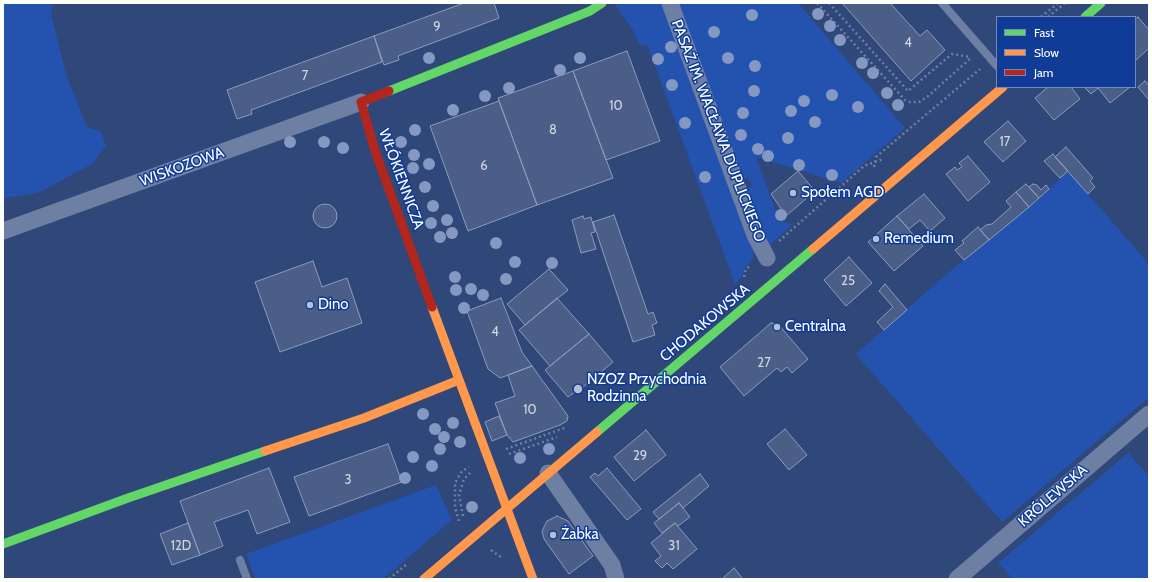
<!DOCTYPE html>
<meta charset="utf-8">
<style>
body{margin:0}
#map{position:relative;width:1152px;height:582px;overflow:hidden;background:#2f4779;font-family:Cabin,sans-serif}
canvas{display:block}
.frame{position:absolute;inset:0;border:4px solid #fff;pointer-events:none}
.legend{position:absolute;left:996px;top:16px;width:140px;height:72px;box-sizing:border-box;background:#103c98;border:1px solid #708ac1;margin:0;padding:5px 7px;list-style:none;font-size:12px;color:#fff}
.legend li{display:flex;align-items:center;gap:8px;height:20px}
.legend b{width:20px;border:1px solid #708ac1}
</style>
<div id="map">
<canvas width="1152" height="582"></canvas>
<div class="frame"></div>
<ul class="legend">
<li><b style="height:5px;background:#63d668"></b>Fast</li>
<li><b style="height:5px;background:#ff974d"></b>Slow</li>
<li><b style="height:5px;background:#b3261e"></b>Jam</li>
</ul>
</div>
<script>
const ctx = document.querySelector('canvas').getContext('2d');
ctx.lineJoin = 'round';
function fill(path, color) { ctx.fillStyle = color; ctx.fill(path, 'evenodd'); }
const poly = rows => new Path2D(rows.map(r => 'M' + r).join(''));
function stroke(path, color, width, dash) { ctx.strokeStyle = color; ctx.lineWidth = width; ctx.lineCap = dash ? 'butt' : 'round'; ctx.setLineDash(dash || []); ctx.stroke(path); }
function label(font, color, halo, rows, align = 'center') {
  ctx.font = font + ' Cabin,sans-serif'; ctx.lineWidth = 3; ctx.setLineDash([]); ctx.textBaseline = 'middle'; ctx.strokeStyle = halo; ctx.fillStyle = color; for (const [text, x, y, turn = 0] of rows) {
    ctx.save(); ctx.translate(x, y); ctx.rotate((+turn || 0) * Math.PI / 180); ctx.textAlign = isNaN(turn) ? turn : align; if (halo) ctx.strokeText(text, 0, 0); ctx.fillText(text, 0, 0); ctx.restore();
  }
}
fill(poly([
 [3,3,53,3,51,14,66,74,87,127,101,132,106,146,92,164,38,193,3,198],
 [614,3,661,3,753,249,753,258,746,267,742,276,735,284,647,44,640,46,633,30],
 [676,3,798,3,905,128,841,183,756,157,779,221,793,224,770,245,767,245,746,189,752,186,748,177,743,180],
 [1068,171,1149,264,1149,397,1002,522,856,354,948,273,1049,189],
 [1128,453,1149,476,1149,579,1013,579,998,563],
 [436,485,452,520,383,579,256,579,246,554]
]), '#2453af');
const building = poly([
 [464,3,494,3,499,18,398,56,399,60,384,65,374,36,464,3],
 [842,3,890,3,920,36,927,30,945,50,911,81,842,3],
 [1138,17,1149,30,1149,48,1135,61,1135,19,1138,17],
 [374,36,382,62,251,110,252,114,237,119,227,90,374,36],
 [627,51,660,141,606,160,573,71,627,51],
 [573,71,613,178,537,205,498,98,573,71],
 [1145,81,1149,86,1149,100,1138,87,1145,81],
 [1048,87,1071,87,1080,99,1054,120,1035,98,1048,87],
 [1084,87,1130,87,1110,103,1098,88,1091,94,1084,87],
 [499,101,537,205,468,231,430,126,499,101],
 [1008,121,1026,141,1003,162,984,142,1008,121],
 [1066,147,1093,178,1090,181,1095,187,1088,194,1055,157,1066,147],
 [1053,154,1068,171,1060,178,1044,161,1053,154],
 [968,156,990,182,968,201,946,174,955,167,957,170,962,167,959,163,968,156],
 [798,171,815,191,786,216,771,194,798,171],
 [1026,184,1039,198,1029,207,1016,192,1026,184],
 [1033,184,1037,185,1041,190,1046,185,1049,189,1039,198,1029,187,1033,184],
 [1016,192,1029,207,989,240,980,230,986,225,992,224,1011,207,1006,201,1016,192],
 [924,194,945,218,930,231,920,220,909,229,897,216,924,194],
 '313 216a12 12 0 1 1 24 0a12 12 0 1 1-24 0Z',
 [614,215,648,314,653,312,657,323,652,325,655,335,633,342,593,222,614,215],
 [583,216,584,219,591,217,595,232,591,233,596,249,581,253,572,220,583,216],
 [897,216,923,246,894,271,868,242,897,216],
 [978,227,989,240,964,260,955,250,964,243,962,241,978,227],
 [849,257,872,283,846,306,824,280,849,257],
 [313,261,322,287,347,278,362,323,280,352,255,282,313,261],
 [549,269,568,290,525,325,507,304,549,269],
 [885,284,907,310,884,330,877,322,893,307,879,291,885,284],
 [501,298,522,352,532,366,500,378,488,369,467,311,501,298],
 [557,298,589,334,550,366,519,330,557,298],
 [771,323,778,324,808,359,792,373,787,367,781,372,777,368,744,396,720,367,771,323],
 [589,334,613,362,576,393,575,392,568,397,545,370,589,334],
 [532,366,568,416,567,421,560,425,513,442,507,435,495,403,515,396,508,375,532,366],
 [499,416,507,435,492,441,485,422,499,416],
 [785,429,807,455,789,470,767,444,785,429],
 [646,430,666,455,634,481,614,457,646,430],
 [388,444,402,482,309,516,294,477,388,444],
 [269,468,290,522,257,534,248,510,214,522,223,546,200,555,180,501,269,468],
 [607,468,641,509,627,520,590,477,595,473,598,476,607,468],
 [700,474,709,486,683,508,679,503,659,519,653,512,700,474],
 [679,503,690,517,678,526,675,523,662,533,654,523,679,503],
 [557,516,568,521,593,556,569,574,544,539,542,531,547,521,557,516],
 [188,523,200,555,172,565,160,534,188,523],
 [675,523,697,549,673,569,667,563,662,568,655,561,661,556,651,543,675,523],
 [734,568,743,579,722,579,734,568]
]);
fill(building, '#4a5e87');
stroke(building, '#8d9cb9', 1);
stroke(poly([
 [817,3,905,100,910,102,919,102,927,97,972,57],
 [829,3,908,91,952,54,970,57],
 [1041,17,1058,3],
 [1048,17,1065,3],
 [874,167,876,157,980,69],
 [779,241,864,166,883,159],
 [744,277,746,269,750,266],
 [506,449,567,427],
 [509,454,557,437],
 [463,516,459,495,464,479,470,473],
 [459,521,455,507,455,483,462,471,469,467],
 [491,550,502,558],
 [389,579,407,564]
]), '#6e7fa4', 2.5, [2, 3]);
stroke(poly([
 [942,3,997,66],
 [240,560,247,579]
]), '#6e7fa4', 8);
stroke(poly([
 [670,3,755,235,767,258],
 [3,231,361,102],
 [548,473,612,565,616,579],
 [957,579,1149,414]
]), '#6e7fa4', 17);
stroke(poly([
 [1085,17,1101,3],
 [389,91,590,11,602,3],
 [597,432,813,249],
 [3,544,128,498,265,451]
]), '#63d668', 9);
stroke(poly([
 [813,249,1003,87],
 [432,307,533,579],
 [265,451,364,418,459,380],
 [424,579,597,432]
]), '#ff974d', 9);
stroke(poly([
 [389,91,361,102,375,151,432,307]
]), '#b3261e', 9);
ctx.fillStyle = '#8498c2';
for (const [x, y] of [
 [818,14],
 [752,15],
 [830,26],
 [714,32],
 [840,40],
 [671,47],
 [429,58],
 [580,58],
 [728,58],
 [658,59],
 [862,63],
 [755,66],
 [560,70],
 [873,73],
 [672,85],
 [509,88],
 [754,91],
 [887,93],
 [832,95],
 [485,96],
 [804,101],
 [898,105],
 [858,107],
 [453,110],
 [791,111],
 [743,113],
 [815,122],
 [685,123],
 [415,130],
 [741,135],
 [788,138],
 [290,142],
 [324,142],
 [401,142],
 [343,148],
 [758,149],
 [414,155],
 [768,156],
 [429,164],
 [799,165],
 [413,168],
 [832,175],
 [705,177],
 [425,187],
 [433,206],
 [781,215],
 [447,220],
 [431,223],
 [452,233],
 [440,237],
 [496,243],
 [515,262],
 [552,263],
 [455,277],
 [506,279],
 [471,289],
 [456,290],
 [483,295],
 [464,308],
 [423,414],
 [453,423],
 [435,429],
 [444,437],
 [460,442],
 [440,449],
 [549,449],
 [413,457],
 [520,458],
 [432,466],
 [405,478],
 [472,507]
]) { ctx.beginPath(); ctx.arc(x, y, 6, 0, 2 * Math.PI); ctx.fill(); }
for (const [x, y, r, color] of [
 [793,193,4,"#b6bfd0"],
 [876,239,4,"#b6bfd0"],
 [310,305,4,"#b6bfd0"],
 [777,327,4,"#b6bfd0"],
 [578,389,5,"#b6bfd0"],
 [553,535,4,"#b6bfd0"]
]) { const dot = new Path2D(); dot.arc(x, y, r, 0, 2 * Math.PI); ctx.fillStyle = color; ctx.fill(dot); stroke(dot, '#103c98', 1.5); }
label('13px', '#d2d7e1', null, [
 ["9",437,27],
 ["4",908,43],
 ["7",305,76],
 ["10",616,106],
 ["8",553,130],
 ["17",1005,142],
 ["6",484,166],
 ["25",848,281],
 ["4",495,332],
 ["27",764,363],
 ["10",530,410],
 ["29",640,456],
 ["3",348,480],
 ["12D",181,546],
 ["31",674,546]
]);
label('15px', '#fff', '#103c98', [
 ["PASAŻ IM. WACŁAWA DUPLICKIEGO",718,131,69],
 ["WISKOZOWA",182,167,-20],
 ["WŁÓKIENNICZA",401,179,70],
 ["CHODAKOWSKA",705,323,-40],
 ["KRÓLEWSKA",1053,496,-41]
]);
label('15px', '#fff', '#103c98', [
 ["Społem AGD",801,193],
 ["Remedium",884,239],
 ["Dino",318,305],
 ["Centralna",785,327],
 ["NZOZ Przychodnia",587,380],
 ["Rodzinna",587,397],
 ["Żabka",561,535]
], 'left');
</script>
